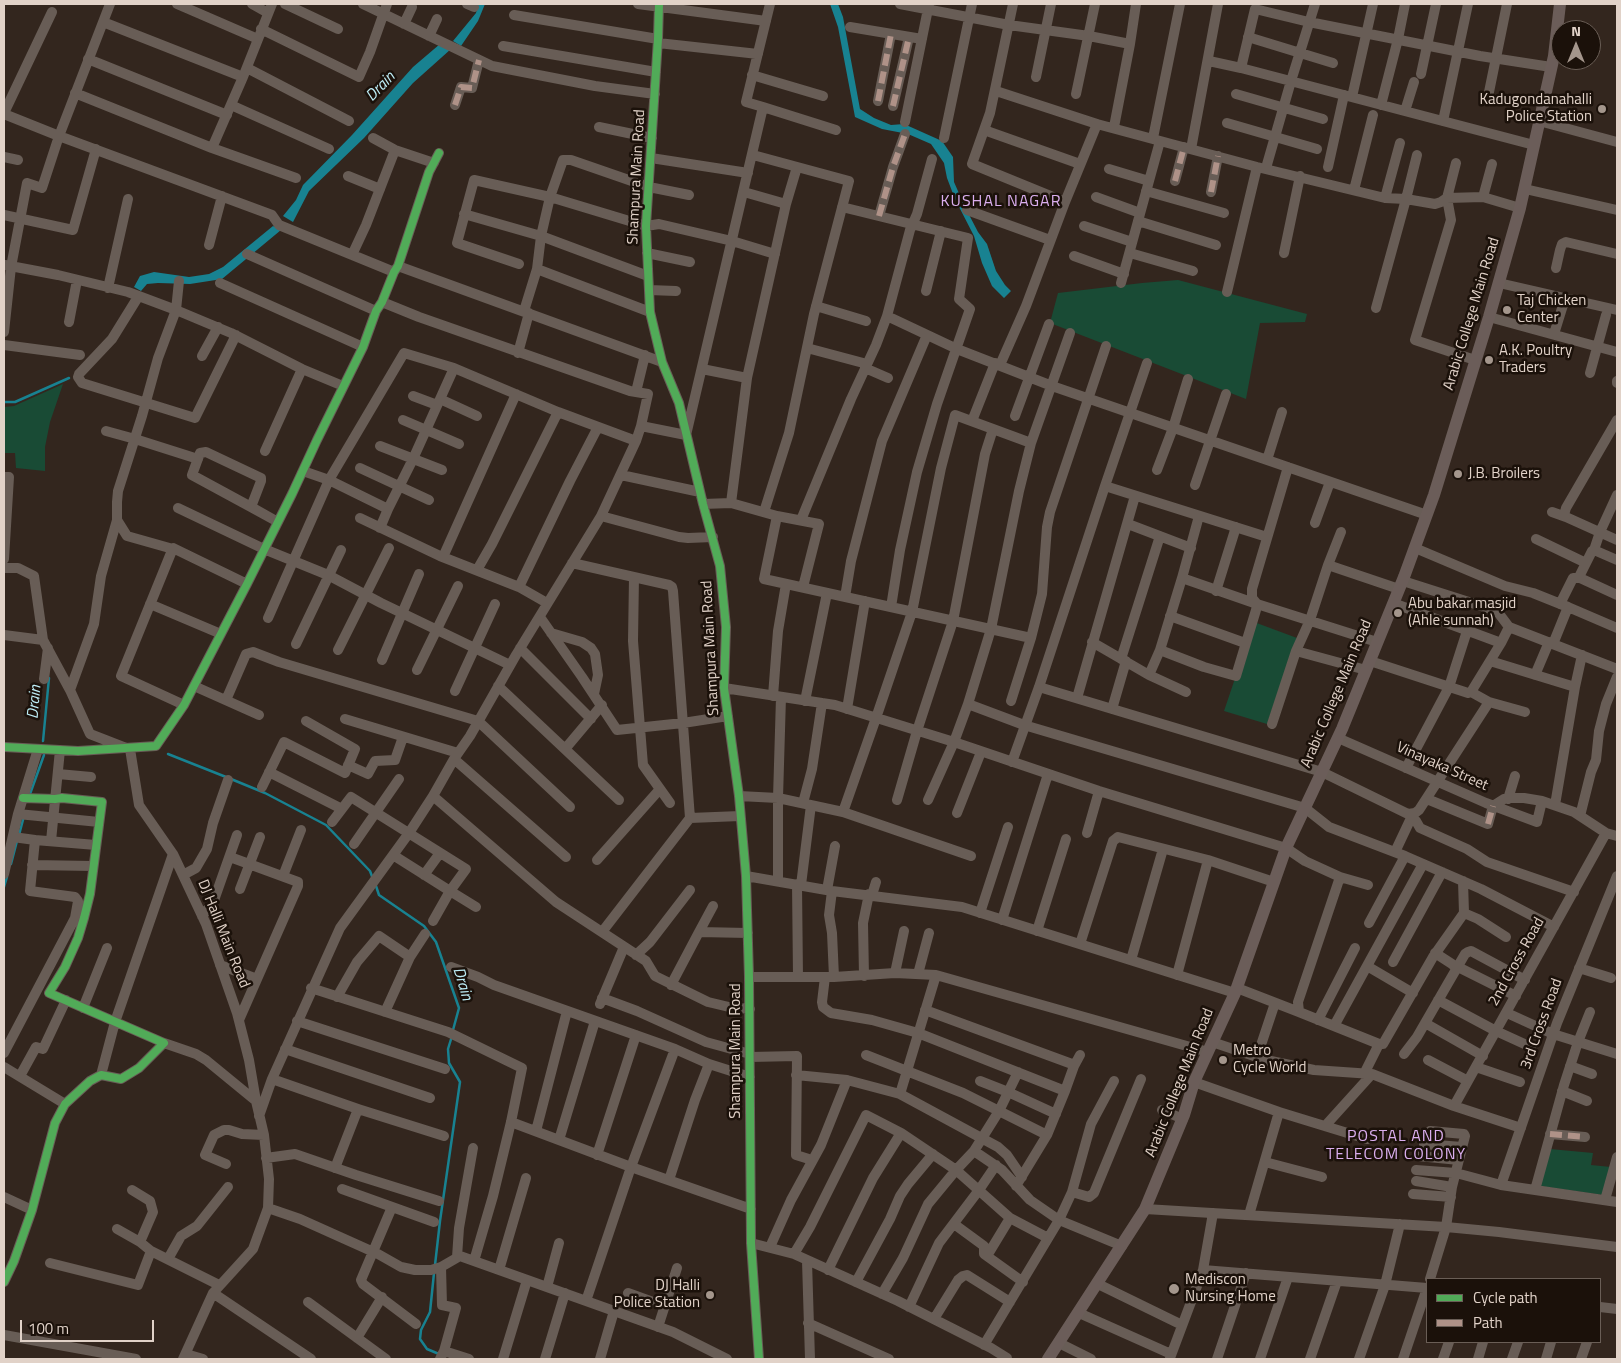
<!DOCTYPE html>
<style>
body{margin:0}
#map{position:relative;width:1621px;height:1363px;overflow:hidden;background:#33261e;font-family:"Titillium Web",sans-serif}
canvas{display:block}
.frame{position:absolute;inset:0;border:5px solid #e1d2c8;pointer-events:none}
.legend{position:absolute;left:1426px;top:1278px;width:175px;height:65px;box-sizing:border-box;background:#1b110a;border:1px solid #6a5e56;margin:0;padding:6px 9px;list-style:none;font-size:15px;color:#e1d2c8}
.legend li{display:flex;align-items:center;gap:10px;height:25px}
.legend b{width:25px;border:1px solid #6a5e56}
.north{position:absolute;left:1551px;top:20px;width:50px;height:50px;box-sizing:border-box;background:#1b110a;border:1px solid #6a5e56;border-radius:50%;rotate:0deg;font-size:14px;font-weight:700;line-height:20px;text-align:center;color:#e1d2c8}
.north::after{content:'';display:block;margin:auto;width:18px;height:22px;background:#a4968c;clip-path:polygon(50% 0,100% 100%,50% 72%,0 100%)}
.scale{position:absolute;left:20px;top:1320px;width:134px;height:22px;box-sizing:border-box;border:2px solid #e1d2c8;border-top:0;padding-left:6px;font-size:15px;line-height:18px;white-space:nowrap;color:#e1d2c8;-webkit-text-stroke:4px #1b110a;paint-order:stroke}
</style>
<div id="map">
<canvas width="1621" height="1363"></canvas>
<div class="frame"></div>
<ul class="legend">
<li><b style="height:6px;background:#51ab58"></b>Cycle path</li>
<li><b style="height:6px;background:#af9288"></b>Path</li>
</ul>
<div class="north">N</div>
<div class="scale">100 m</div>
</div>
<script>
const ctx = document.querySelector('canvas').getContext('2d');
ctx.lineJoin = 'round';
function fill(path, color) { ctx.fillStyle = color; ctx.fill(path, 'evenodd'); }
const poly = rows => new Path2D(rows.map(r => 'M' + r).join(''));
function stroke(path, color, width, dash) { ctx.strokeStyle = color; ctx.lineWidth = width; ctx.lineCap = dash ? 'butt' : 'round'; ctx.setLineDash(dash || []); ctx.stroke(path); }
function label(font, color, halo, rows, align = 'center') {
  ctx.font = font + ' "Titillium Web",sans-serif'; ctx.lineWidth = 5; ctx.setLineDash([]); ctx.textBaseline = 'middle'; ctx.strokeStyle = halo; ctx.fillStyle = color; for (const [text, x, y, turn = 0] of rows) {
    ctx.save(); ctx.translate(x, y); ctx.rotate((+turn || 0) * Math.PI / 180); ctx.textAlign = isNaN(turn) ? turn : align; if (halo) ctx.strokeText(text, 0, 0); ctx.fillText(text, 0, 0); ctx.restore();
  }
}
fill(poly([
 [1178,280,1307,314,1305,322,1260,323,1246,399,1050,323,1058,293,1142,283],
 [63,384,50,422,45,447,45,471,16,468,15,453,4,453,4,407,14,406],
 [1254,622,1297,638,1267,724,1224,711],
 [1550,1149,1593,1153,1591,1165,1611,1167,1603,1195,1539,1186]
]), '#194b35');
fill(poly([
 [478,4,485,4,478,21,461,46,453,41,476,13],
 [830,4,838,4,843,17,860,109,874,118,891,125,904,124,942,141,953,157,954,182,965,207,978,232,987,244,996,271,1005,285,1011,291,1004,298,992,286,982,263,974,236,955,199,947,178,944,163,931,144,908,134,882,129,855,117,838,27],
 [440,44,451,49,413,83,364,138,309,191,293,222,283,216,296,200,303,185,352,135,413,67],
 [273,226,281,230,222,279,190,284,158,283,147,284,141,291,134,287,140,276,154,272,189,277,209,274,223,267]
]), '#188291');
stroke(poly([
 [4,402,15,402,69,378],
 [43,741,49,678],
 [168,754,226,777],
 [231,779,265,793,326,825,370,871,373,879],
 [30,794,44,755],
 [19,835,24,816],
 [11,864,17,841],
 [376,886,379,895,424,926,436,942,459,1008,453,1030],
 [4,887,7,877],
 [435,1265,440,1221,460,1082,449,1063,448,1049,452,1036],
 [434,1273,430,1312,421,1330,420,1339,427,1349,439,1354]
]), '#188291', 2.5);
stroke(poly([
 [177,4,258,39],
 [252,4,268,13],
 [285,4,338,29],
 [363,4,492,66,595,86,655,94],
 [467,4,474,7],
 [638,4,766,21],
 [659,4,658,39,646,226,650,312,662,362,679,403,703,504,720,566,726,627,724,688,739,796,746,876,749,977,751,1243,759,1359],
 [900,4,1009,25,1089,36,1130,44,1114,127],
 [1013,4,990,113,972,164,1065,202],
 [514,15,658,39],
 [103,22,243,77],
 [404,24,412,7],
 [850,27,922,39],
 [261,29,359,77,370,52,387,4],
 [429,36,437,19],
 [1248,37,1333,63],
 [658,43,758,54],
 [1130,44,1136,4],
 [503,46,656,72],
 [88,59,227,115],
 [1209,61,1241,68,1534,145],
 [247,68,349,121],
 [1241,68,1255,9,1309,22,1480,56,1551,67],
 [1421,74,1436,4],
 [752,75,823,96],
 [1036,77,1051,4],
 [996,91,1097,124,1257,167,1385,198,1406,199,1435,204,1441,202,1447,198,1483,197,1520,208],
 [1489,92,1507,4],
 [75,93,212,148,296,178],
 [1076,94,1095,4],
 [1236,94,1323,119],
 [1352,97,1373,4],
 [878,101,891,34],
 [231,105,329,149],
 [455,105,461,87,472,88,479,60],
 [1381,105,1398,39,1405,4],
 [893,106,909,37],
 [763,107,836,130],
 [1405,111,1414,82],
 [4,113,52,12],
 [4,114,59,136,272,215,279,225,394,272],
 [1443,121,1468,4],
 [1539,121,1617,142],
 [905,122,929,4],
 [1227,123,1317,149],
 [599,127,652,138],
 [984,130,1080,164],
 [373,138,395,150,434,163],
 [944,138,972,4],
 [1153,138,1180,4],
 [212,148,243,77,272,4],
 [1191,149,1218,4],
 [753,155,849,181,814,314,789,433,764,512],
 [4,157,18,160],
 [651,158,748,173],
 [1456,163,1447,198,1451,220,1415,340,1475,360],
 [1328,167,1344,95],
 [1266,168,1291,81,1315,4],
 [1109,169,1149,181],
 [348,176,380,189],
 [1175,181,1184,147],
 [1525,189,1617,210],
 [1354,190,1373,115],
 [1146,191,1224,213],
 [744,192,786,204],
 [1211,192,1218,156],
 [1096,197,1140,213],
 [1483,197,1492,164],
 [1385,198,1400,143],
 [842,207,968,238,959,299,970,309,937,404,917,472,900,550,891,607],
 [967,210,1050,240],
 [464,214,541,236,648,276],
 [4,215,73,230,96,149],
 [879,216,893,167,905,134],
 [1138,221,1216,245],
 [1084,226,1132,242],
 [209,245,222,196],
 [647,253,690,262],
 [1130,253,1193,271],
 [1284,253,1300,176],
 [247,254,376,311],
 [352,255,366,225,395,150],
 [1074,256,1124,274],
 [519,264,457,243,474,180,550,197,646,226,659,224,732,241,775,254],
 [5,265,58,275,128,292,176,310,231,333,302,369,343,386],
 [398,266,662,362],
 [1556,268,1560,250,1562,244,1566,242,1617,254],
 [537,269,650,312],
 [220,283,363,347],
 [1121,283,1160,141],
 [1499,283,1617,310],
 [108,288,128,199],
 [649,290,676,291],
 [926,291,941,231],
 [1227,292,1257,167],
 [138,297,112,339,79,374,78,377,82,383,195,418,236,335],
 [382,302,419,317,630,391,648,394,641,426],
 [816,306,866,321],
 [1376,308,1406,199,1417,155],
 [524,311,537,269,541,236,550,197,563,160,571,160,649,187,689,195],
 [887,316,957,349,1052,386,1427,515],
 [1489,317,1617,352],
 [69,322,77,280],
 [4,332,11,267,27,183,42,188,59,136,110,4],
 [1554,334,1563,305],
 [4,345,80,355],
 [807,348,867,364],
 [518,353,529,313],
 [202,356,218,327],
 [1000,365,1026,306,1065,202,1097,124],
 [865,368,888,378],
 [702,369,747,378],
 [1590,373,1606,315],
 [1617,381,1617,383],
 [636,392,645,355],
 [413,396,437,405],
 [440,399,477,416],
 [1015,416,1049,324],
 [403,420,459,444],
 [972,421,995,363],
 [106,431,135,439,198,459],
 [380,446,442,470],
 [265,451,302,369],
 [1267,460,1282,412],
 [360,468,429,500],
 [1157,470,1173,428,1188,379],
 [303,471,329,480,388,509],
 [621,475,700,492],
 [4,477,9,477,4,559],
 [1195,485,1226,394],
 [1105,486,1267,537],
 [731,503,747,378,786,204,797,167],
 [703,504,731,503,777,516,819,524,803,587],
 [251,507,261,481,261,478,206,452,200,453,192,475,251,507,278,522],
 [178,508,264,549,328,575,381,603,510,665],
 [1552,512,1566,517,1617,540],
 [601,516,679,537,688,538,713,537],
 [777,516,764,579,1031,638],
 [1199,516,1182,578,1160,650,1204,667,1236,676,1256,610,1257,604,1252,598,1252,589,1288,467],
 [1566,517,1564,515,1566,508,1617,420],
 [360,518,440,556,519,587,547,603],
 [801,520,851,399,876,345,887,316,910,230,917,214,932,159],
 [1315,523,1330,482],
 [1128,524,1191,548],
 [380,528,388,509,413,459,454,368],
 [1536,539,1586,563,1580,575,1580,578,1617,595],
 [1415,548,1505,586,1533,593,1568,607],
 [173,549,127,536,117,520,117,502,118,491,142,416,158,358,176,310,179,281],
 [1594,550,1600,532,1617,495],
 [443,557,516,394],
 [572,563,669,585,672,587,673,591,690,818,602,932],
 [1586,563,1592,551,1594,550,1617,560],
 [1328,565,1341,532],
 [4,568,18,568,34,576,43,640,70,690,90,734,126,748],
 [477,570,492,544,558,412],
 [634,577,633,641,643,765,670,803],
 [1182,578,1257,604,1377,642],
 [1403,581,1497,611,1509,627],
 [519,587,570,481,598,427],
 [1216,591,1236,527],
 [845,597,851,561,882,441,927,335],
 [1393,603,1501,643,1509,627,1617,669],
 [150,604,221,634],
 [1560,604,1573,578,1580,578],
 [1170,616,1245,643],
 [540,617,582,677,617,730,683,723,728,716],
 [268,618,329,480,404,353,454,368,558,412,636,441],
 [551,633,582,642,591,648,595,654,598,675,594,694],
 [4,635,43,640],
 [1092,642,1149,675,1186,692],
 [296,644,341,550],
 [1553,644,1568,607,1617,628],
 [520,648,591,719],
 [338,650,389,548],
 [1296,651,1366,670],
 [1121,659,1160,536],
 [382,660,419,574],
 [1370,661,1468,693,1471,692,1501,643],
 [1490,661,1575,687],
 [417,670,458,586],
 [1149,675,1160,650],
 [1535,675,1549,642],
 [44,679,48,648],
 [194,686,259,715],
 [498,686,619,800],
 [1039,687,1322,772,1408,814,1416,821,1420,828,1467,849,1487,862,1574,892],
 [724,688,835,705,954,742,1099,791,1286,848,1305,861,1340,877,1368,885],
 [70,690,94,624,101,576,117,520],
 [455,691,495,604],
 [773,696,778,631,786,584],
 [1077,698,1135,496],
 [226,700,246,654,253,652,279,662,478,721,570,807],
 [805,701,827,593],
 [1011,701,1031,638,1042,594,1047,527,1050,512,1106,346],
 [1489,702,1525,712],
 [968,704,1024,725,1305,808,1329,827,1405,856,1481,889,1554,927],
 [184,705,121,676,173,548,247,584],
 [847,709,865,601],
 [1112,709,1126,661],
 [345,719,458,753],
 [1272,724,1296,651,1310,620,1328,565,1399,589],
 [1338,738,1486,803,1537,822,1542,801],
 [4,747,78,751,156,746,184,705,247,584,292,494,317,440,363,347,376,311,382,302,394,272,398,266,429,172,439,153],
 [130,749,139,805,173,854,206,924,237,1013,249,1060,256,1101,264,1135,269,1179,268,1208,253,1249,213,1293,183,1359],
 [565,749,602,705],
 [454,759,566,857],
 [1012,762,1039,687,1105,486,1147,363],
 [348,765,368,774,375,761,395,760,403,737],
 [1406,768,1449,687,1467,631],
 [269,772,342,809],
 [58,774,91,777],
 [262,787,284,742,345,773,355,749,306,721],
 [433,796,556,902,646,961,655,976,708,1002,729,1007,750,1009],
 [739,796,778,798,781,697],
 [1427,799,1488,824,1493,806],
 [1508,799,1515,776],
 [897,800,917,731,953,621,985,454,993,429],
 [928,800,954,742,968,704,991,629,1019,491,1031,443,1070,333],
 [803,803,812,769,822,703],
 [1555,805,1575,687,1582,655],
 [1493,806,1504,799,1511,798,1524,798,1542,801,1574,812,1606,833,1617,836],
 [843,812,876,718,912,612,941,468,955,415,1031,443],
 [957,813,981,752],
 [18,814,99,822],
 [1408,814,1415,813,1419,810,1489,702,1471,692],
 [1580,816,1591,772,1596,760,1599,731,1606,704,1617,677],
 [690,818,740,816],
 [332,822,351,797,466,869,450,891,476,907],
 [1087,833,1099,791],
 [13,837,35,840],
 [51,841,60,750],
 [354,844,399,779],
 [1395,852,1412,816],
 [393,855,450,891,433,921],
 [230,857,298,882,298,886,239,1020],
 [597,860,660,789],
 [32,865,93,866],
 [4,874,18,814,38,749],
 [183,875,196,868,207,849,213,823,228,780],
 [424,875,440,853],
 [283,876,301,830],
 [746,876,832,891,962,907,1235,993],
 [778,881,778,798,843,812,971,856],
 [1463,881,1464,913,1478,919,1506,937],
 [797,884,798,977],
 [801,885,811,805],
 [240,889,260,837],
 [827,890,835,846],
 [832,891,829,915,832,933,834,977],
 [872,895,876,882],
 [980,913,1008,827],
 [202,916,213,903,237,835],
 [1002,920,1048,774],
 [1369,923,1405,856],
 [1037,931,1066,839],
 [699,932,713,906],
 [1080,944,1113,841,1118,837,1208,860,1274,882],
 [1435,953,1452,964,1457,969],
 [636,955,650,942,690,890],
 [1131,960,1163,849],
 [1393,962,1442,872],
 [220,965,257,979],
 [1367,966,1413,993],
 [451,967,478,977,494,985,675,1049,709,1064,750,1077],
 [1458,967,1516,996],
 [1579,968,1611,978],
 [895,973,904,931],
 [918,974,929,933],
 [1177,975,1208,860],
 [864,976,863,923,869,894],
 [749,977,834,977,895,973,936,975,1208,1052],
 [825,977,822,1002,823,1007,831,1013,872,1020,918,1033,1065,1091],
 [671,985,699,932,748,933],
 [311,988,448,1032,522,1068,511,1122,493,1196,474,1261],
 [1237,988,1299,1012,1298,1002,1340,877],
 [337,997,357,962,379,936,410,957],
 [602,998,637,1011,706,1042,750,1054],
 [1438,1000,1496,1031,1531,1047],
 [600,1004,624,947],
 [83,1008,107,948],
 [925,1010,1072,1064,1074,1066,1065,1091,1047,1135,1016,1186],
 [385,1012,410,957,425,934],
 [1299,1012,1379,1044,1383,1044,1433,957,1464,913],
 [1507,1013,1553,1034,1617,1054],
 [1318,1020,1355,948],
 [297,1021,445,1069],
 [1425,1023,1483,1056],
 [1334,1026,1423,864],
 [1212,1042,1266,1060,1314,1070,1372,1074],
 [164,1043,196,1054,206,1060,256,1101],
 [285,1049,430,1098],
 [4,1053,75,918,78,901,75,897,30,891,35,840,96,845],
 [1404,1054,1417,1037,1447,985,1465,954,1468,952,1471,951,1525,980],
 [866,1055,963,1093,1047,1135],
 [750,1057,797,1056,796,1155,812,1160],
 [1257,1057,1275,1003],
 [1428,1060,1468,1081],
 [1570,1066,1592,1074],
 [4,1067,65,1104],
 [1476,1067,1520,1082],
 [1073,1068,1080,1055],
 [1364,1074,1379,1044],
 [101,1075,115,1022,173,854],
 [796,1075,847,1080,900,1094,998,1147,1007,1155,1022,1177],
 [20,1076,36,1047,43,1049,66,1000],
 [272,1079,358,1109,444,1136],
 [980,1081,1008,1092,1056,1114],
 [1194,1082,1279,1112],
 [1562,1091,1587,1101],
 [900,1094,936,975],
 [1454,1106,1606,833],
 [1162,1110,1183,1119],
 [259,1116,272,1079,340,928,409,833,433,796,454,759,470,736,516,655,601,516,636,441,641,426,686,435,763,107,746,102,770,4],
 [511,1122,631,1167,751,1209],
 [1325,1126,1372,1074,1454,1106,1521,1128],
 [536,1131,567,1011],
 [1430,1131,1464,1134,1465,1136,1452,1187,1446,1227,1430,1279],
 [1550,1134,1585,1137],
 [559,1140,595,1021],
 [1424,1144,1462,1147],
 [974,1151,1002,1170,1030,1200,1059,1220,1122,1246],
 [597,1155,636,1035],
 [1418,1156,1459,1160],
 [266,1158,295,1154,356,1175,439,1201],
 [1265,1162,1322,1177],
 [226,1164,205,1155,214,1135,224,1130,229,1130,242,1134,264,1135],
 [335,1168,358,1109],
 [1416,1170,1456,1173,1501,1185,1617,1202],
 [669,1180,695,1100,709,1064],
 [1416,1181,1452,1187],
 [1501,1185,1557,1023,1617,876],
 [342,1189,434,1222],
 [1535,1190,1564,1085,1578,1042,1590,1012],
 [1072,1192,1089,1197,1094,1193,1141,1079],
 [1413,1194,1451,1197],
 [4,1197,32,1210],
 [1605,1200,1617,1157],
 [392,1207,361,1280,363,1284,416,1324],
 [268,1208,300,1219,378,1254,401,1267,415,1270,431,1270,441,1267,460,1256,673,1332,727,1359],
 [1145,1209,1446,1227,1499,1232,1617,1247],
 [1213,1213,1203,1270,1427,1288],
 [1249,1215,1279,1112,1367,1139],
 [954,1224,984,1246,984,1254,1023,1282],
 [117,1229,140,1242,153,1212,150,1201,132,1190],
 [140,1242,151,1251,219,1285],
 [751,1243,794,1254,898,1301,991,1348,1007,1358,1007,1359],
 [770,1247,791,1200,821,1145,847,1080],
 [794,1254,810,1227,866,1115,901,1133,956,1170,1010,1218,1048,1238],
 [987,1256,1010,1218],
 [457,1257,459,1228,473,1148],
 [168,1259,181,1236,197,1226,228,1187],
 [807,1261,810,1359],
 [50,1263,138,1285,151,1251],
 [441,1267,442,1305,456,1308,444,1351],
 [499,1270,526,1178],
 [828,1270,873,1178,901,1133],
 [4,1282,14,1261,32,1210,55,1123,65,1104,90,1081,101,1075,121,1079,139,1068,164,1043,49,993,65,967,78,938,84,918,90,894,102,802,62,798,55,799,23,798],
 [856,1282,890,1219,900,1196,908,1184,933,1154],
 [1098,1284,1182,1325],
 [547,1287,559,1243],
 [213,1293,311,1359],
 [628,1293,664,1306],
 [882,1294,903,1258,928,1204,956,1170,974,1151,999,1111,1018,1072],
 [586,1301,631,1167,675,1049],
 [308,1302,386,1359],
 [909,1307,939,1243,979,1190,996,1165],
 [1600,1307,1617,1309],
 [1079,1313,1171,1354],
 [934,1319,958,1280,963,1276,967,1275,1010,1302],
 [808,1323,889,1359],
 [658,1327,677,1268],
 [4,1335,136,1359],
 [357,1338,382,1297],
 [1059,1343,1091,1359],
 [984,1345,1059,1220,1072,1192,1091,1124,1114,1081],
 [186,1354,203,1359],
 [1170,1358,1203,1270],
 [440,1359,444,1351,469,1359],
 [503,1359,527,1280],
 [545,1359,565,1293],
 [600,1359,614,1311],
 [1217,1359,1246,1273],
 [1260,1359,1288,1277],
 [1310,1359,1337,1281],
 [1359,1359,1385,1285,1400,1224],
 [1403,1359,1427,1288],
 [1443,1359,1449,1342],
 [1478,1359,1483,1342],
 [1512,1359,1518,1342],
 [1546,1359,1551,1342],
 [1581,1359,1587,1342]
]), '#685d56', 10);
stroke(poly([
 [1048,1359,1145,1209,1184,1115,1194,1082,1235,993,1286,848,1342,729,1404,577,1434,495,1489,317,1520,208,1554,56,1560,4]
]), '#6b5d59', 12);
stroke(poly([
 [878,101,891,34],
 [455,105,461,87,472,88,479,60],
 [893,106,909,37],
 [1175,181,1184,147],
 [1211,192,1218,156],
 [879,216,893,167,905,134],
 [1488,824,1493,806],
 [1550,1134,1585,1137]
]), '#af9288', 6, [12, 6]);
stroke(poly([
 [659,4,658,39,646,226,650,312,662,362,679,403,703,504,720,566,726,627,724,688,739,796,746,876,749,977,751,1243,759,1359],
 [4,747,78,751,156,746,184,705,247,584,292,494,317,440,363,347,376,311,382,302,394,272,398,266,429,172,439,153],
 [4,1282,14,1261,32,1210,55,1123,65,1104,90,1081,101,1075,121,1079,139,1068,164,1043,49,993,65,967,78,938,84,918,90,894,102,802,62,798,55,799,23,798]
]), '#51ab58', 8);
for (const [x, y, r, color] of [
 [1602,109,5,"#a4968c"],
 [1507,310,5,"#a4968c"],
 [1489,360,5,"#a4968c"],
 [1458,474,5,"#a4968c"],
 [1398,613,5,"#a4968c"],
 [1223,1060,5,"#a4968c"],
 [1174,1289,6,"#a4968c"],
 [710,1295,5,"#a4968c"]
]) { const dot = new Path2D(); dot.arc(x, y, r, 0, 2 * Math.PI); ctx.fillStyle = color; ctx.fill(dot); stroke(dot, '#1b110a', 2); }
label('15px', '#e1d2c8', '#1b110a', [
 ["Kadugondanahalli",1592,100,"right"],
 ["Police Station",1592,117,"right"],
 ["Taj Chicken",1517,301],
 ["Center",1517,318],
 ["A.K. Poultry",1499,351],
 ["Traders",1499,368],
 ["J.B. Broilers",1468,474],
 ["Abu bakar masjid",1408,604],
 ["(Ahle sunnah)",1408,621],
 ["Metro",1233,1051],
 ["Cycle World",1233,1068],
 ["Mediscon",1185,1280],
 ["Nursing Home",1185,1297],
 ["DJ Halli",700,1286,"right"],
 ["Police Station",700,1303,"right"]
], 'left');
label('15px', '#e1d2c8', '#1b110a', [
 ["Shampura Main Road",637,177,-87],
 ["Arabic College Main Road",1472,314,-73],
 ["Shampura Main Road",711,648,-93],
 ["Arabic College Main Road",1337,694,-67],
 ["Vinayaka Street",1442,767,24],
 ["DJ Halli Main Road",223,934,68],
 ["2nd Cross Road",1517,962,-61],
 ["3rd Cross Road",1542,1024,-70],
 ["Shampura Main Road",736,1051,-90],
 ["Arabic College Main Road",1180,1083,-68]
]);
label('italic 16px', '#beeef7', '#1b110a', [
 ["Drain",381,87,-46],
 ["Drain",35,702,-85],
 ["Drain",462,984,73]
]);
ctx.letterSpacing = '1px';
label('16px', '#daaeee', '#1b110a', [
 ["KUSHAL NAGAR",1001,202],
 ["POSTAL AND",1396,1137],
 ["TELECOM COLONY",1396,1155]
]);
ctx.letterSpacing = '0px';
</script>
